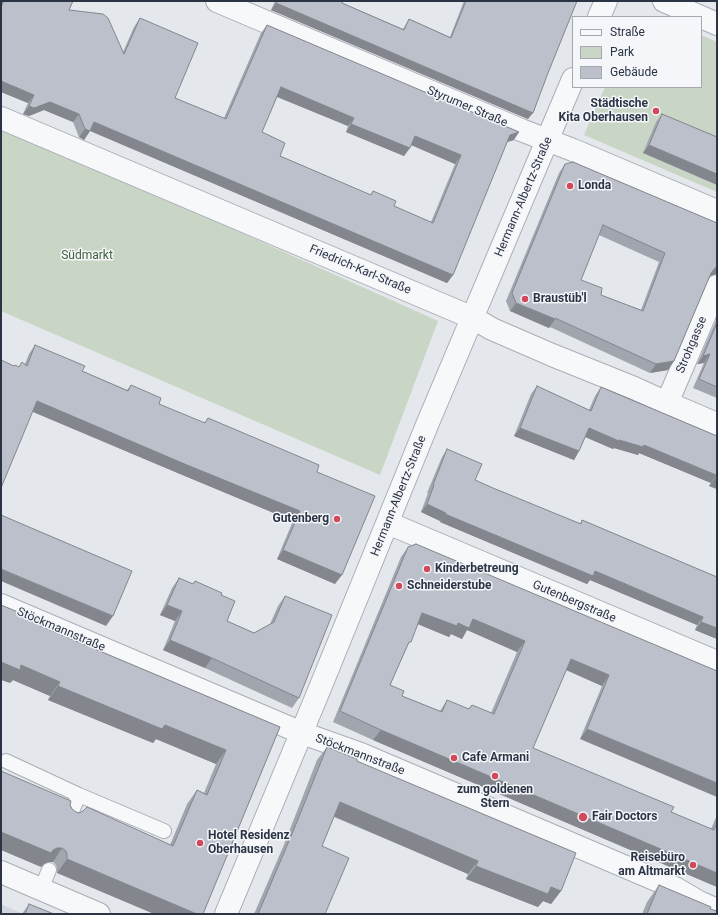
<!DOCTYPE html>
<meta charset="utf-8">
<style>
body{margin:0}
#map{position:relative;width:718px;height:915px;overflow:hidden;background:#e4e7ec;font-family:Roboto,sans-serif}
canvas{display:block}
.frame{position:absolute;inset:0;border:2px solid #2b3445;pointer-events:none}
.legend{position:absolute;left:572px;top:16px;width:130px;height:72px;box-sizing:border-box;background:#f4f6f9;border:1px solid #a4a8b1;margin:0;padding:5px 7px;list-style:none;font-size:12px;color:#2b3445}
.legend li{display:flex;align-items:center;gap:8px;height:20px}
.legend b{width:20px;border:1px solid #a4a8b1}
</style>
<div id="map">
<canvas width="718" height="915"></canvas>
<div class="frame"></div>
<ul class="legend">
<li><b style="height:5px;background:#f7f8fa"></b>Straße</li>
<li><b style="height:11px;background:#c9d6c5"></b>Park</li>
<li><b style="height:11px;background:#bbc0ca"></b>Gebäude</li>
</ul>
</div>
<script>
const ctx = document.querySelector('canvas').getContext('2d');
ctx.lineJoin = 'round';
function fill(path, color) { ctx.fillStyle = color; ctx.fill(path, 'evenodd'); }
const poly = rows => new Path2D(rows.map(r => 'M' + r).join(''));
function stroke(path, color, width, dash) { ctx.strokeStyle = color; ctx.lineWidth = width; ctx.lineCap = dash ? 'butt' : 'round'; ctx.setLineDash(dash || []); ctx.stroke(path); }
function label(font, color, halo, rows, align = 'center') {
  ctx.font = font + ' Roboto,sans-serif'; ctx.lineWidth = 3; ctx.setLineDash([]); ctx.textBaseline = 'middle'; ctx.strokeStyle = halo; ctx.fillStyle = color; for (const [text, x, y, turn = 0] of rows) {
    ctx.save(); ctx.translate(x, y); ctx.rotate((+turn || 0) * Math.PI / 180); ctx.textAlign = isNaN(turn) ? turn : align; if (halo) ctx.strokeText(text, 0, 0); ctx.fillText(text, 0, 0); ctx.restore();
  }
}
fill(poly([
 [1,904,23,914,1,914]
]), '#d2d6de');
fill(poly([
 [701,35,717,42,717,192,584,135,605,87,701,87],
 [1,125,438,321,380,475,1,311]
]), '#c9d6c5');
const lane = poly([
 [6,761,79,795,69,818],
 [79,795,164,831],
 [41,889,49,870]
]);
const street = poly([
 [217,1,521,130,573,150,717,211],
 [664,1,717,24],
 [599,17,606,1],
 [1,118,473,318,492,329,552,355,634,388,667,403,684,410,717,424],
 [667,403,717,286],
 [388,523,717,662],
 [1,605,302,733,361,754,675,888,699,902,717,910],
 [1,872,99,914],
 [226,914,318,693,427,425,573,79]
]);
stroke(lane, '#a9aeb7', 16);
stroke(street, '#a9aeb7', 24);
stroke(lane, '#f7f8fa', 14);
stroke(street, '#f7f8fa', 22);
fill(poly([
 [2,1,73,1,69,10,123,52,134,27,140,18,175,98,224,118,261,33,267,25,514,140,507,142,453,275,447,283,90,131,84,140,79,137,73,122,44,110,29,116,23,114,28,103,1,92,1,3],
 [277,97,348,126,346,132,404,156,411,145,455,164,431,222,394,206,373,191,370,195,280,156,262,132],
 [275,1,343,1,342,3,403,29,409,19,450,37,464,1,577,1,528,119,271,10],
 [662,114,717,137,643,153,656,122],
 [565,164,717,223,717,274,710,276,674,361,668,370,650,373,550,327,549,328,510,311,506,301,559,173],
 [599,235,659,262,641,310,601,295,581,280],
 [717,318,717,398,693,388,704,363,697,364],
 [35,345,82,371,127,390,131,385,159,404,204,423,208,418,317,472,335,584,277,559,293,521,180,474,33,412,14,366,19,367,25,364,29,354],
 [537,386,589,410,595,396,601,387,717,436,717,489,709,486,711,483,639,453,638,455,614,448,613,449,585,437,579,451,574,460,514,436,531,394],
 [447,449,475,480,493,488,580,524,582,520,717,577,717,639,695,630,697,625,590,580,587,584,440,522,440,521,421,512,428,493,427,493,442,457],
 [408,547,717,671,580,739,602,686,566,670,533,748,671,812,711,829,717,815,717,887,373,740,333,722,401,557],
 [418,624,449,637,451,634,462,639,467,630,517,652,491,713,472,705,468,709,447,700,440,711,402,696,390,685,406,649],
 [179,578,193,584,195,581,221,595,227,621,254,633,270,624,278,606,285,596,299,698,292,708,205,668,163,650,175,621,160,615,172,588],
 [38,625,280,727,203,914,57,873,57,869,56,865,53,862,48,862,44,864,41,867,70,805,72,809,76,812,170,845,187,804,197,790,204,793,216,764,156,739,153,743,48,700,50,696,13,680,10,683],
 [327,747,357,761,561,891,551,904,543,901,538,907,466,879,468,874,334,817,322,846,325,914,254,914,283,847,317,760],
 [659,885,710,909,717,914,642,914,647,902],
 [29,904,54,914,22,914]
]), '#a1a5ae');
fill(poly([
 [276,3,533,113,528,119,271,10],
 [1,81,34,95,28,103,1,92],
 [281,87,354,118,348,126,275,96],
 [50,102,79,114,73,122,44,110,29,116,23,114,29,106],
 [94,122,453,275,447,283,88,130],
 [351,124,410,148,404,156,346,132],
 [85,129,90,131,84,140,79,137],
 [519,132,514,140,504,143,510,135],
 [415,136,461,155,455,164,409,144],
 [649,145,717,174,717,185,643,153],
 [716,267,717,267,717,274,710,276,711,273],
 [516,303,555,319,549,328,510,311],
 [710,354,704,363,697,364,703,356],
 [674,361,668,370,650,373,656,364],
 [37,401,300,511,293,521,180,474,31,411],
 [520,428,579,451,574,460,514,436],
 [589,428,619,440,644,445,716,475,711,483,639,453,638,455,614,448,613,449,583,436],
 [715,478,717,479,717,489,709,486],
 [427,504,446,513,440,521,421,512],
 [445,514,595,571,703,617,697,625,590,580,587,584,440,522],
 [283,550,342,575,335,584,277,559],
 [1,569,113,616,106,626,1,581],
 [167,605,182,611,175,621,160,615],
 [422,613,458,623,473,619,525,641,517,652,467,630,462,639,451,634,449,637,415,623],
 [701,622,717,628,717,639,695,630],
 [170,640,212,658,205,668,163,650],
 [571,659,609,675,602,686,564,669],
 [1,662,21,665,60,682,50,696,13,680,10,683,1,680],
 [58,686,165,725,226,750,216,764,156,739,153,743,48,700],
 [587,729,717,783,717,797,580,739],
 [381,730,717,873,717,887,373,740],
 [340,802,478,861,468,874,331,815],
 [1,832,53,850,57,848,62,848,53,862,48,862,44,864,41,867,1,850],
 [67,859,197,914,154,914,57,873],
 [476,866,551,887,561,891,551,904,543,901,538,907,466,879]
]), '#83868d');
const building = poly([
 [4,1,73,1,69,10,103,14,108,18,124,54,140,18,198,43,175,98,226,119,267,25,519,132,510,135,453,275,94,122,90,131,85,129,79,114,50,102,34,108,29,106,34,95,1,81,1,7,4,1],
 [281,87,354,118,351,124,410,148,415,136,461,155,433,223,394,206,396,201,373,191,371,195,280,156,285,143,262,132,281,87],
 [277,1,343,1,342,3,404,30,409,19,451,38,466,1,577,1,548,73,533,113,276,3,277,1],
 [662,114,717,137,717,174,649,145,662,114],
 [573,162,717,223,717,267,716,267,711,273,674,361,656,364,555,318,555,319,516,303,512,293,565,164,573,162],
 [603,225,665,253,643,311,601,295,602,288,581,280,603,225],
 [717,323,717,387,699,379,710,354,703,356,717,323],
 [35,345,85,366,82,371,128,391,131,385,161,398,159,404,205,423,208,418,319,465,317,472,375,496,342,575,283,550,300,511,187,465,37,401,1,488,1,360,14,366,15,365,19,367,22,362,27,366,35,345],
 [537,386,591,411,601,387,717,436,717,479,715,478,716,475,644,445,643,447,619,440,619,441,589,428,579,451,520,428,537,386],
 [447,449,482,464,475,480,493,488,581,524,582,520,717,577,717,628,701,622,703,617,595,571,593,576,445,514,446,513,427,504,434,485,433,485,447,449],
 [1,515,132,571,113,616,1,569,1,515],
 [416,544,717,671,717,783,587,729,609,675,571,659,533,748,674,807,671,812,714,830,717,823,717,873,381,730,340,711,408,547,416,544],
 [422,613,457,626,458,623,469,628,473,619,525,641,494,714,472,705,469,709,447,700,442,712,402,696,404,691,390,685,409,642,411,642,422,613],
 [179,578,193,584,195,581,222,593,221,595,235,601,227,621,254,633,274,622,285,596,332,615,299,698,212,658,170,640,182,611,167,605,179,578],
 [1,605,40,621,38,625,280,727,203,914,197,914,67,859,67,855,66,851,62,848,57,848,53,850,51,853,1,832,1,771,71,801,70,805,72,809,76,812,79,813,83,811,87,807,173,846,197,790,207,795,226,750,165,725,162,729,58,686,60,682,21,665,20,670,1,662,1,605],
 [327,747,357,759,357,761,390,775,576,853,561,891,551,887,548,894,476,866,478,861,340,802,322,846,349,858,325,914,258,914,292,834,327,747],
 [659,885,711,907,710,909,717,911,717,914,647,914,659,885],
 [29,904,54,914,25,914,29,904]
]);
fill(building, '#bbc0ca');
stroke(building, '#83868d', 1);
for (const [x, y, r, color] of [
 [656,111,4,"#d1495b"],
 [570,186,4,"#d1495b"],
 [525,299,4,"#d1495b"],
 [337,519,4,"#d1495b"],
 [427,569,4,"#d1495b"],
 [399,586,4,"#d1495b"],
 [454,758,4,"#d1495b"],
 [495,776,4,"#d1495b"],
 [583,817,5,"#d1495b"],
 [200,843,4,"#d1495b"],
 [693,865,4,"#d1495b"]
]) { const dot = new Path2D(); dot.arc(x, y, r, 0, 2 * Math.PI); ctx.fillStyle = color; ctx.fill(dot); stroke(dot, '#f4f6f9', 1.5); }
label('bold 12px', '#2b3445', '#f4f6f9', [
 ["Städtische",648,104,"right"],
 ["Kita Oberhausen",648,118,"right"],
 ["Londa",578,186],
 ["Braustüb'l",533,299],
 ["Gutenberg",329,519,"right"],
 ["Kinderbetreung",435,569],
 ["Schneiderstube",407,586],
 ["Cafe Armani",462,758],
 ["zum goldenen",495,790,"center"],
 ["Stern",495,804,"center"],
 ["Fair Doctors",592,817],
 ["Hotel Residenz",208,836],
 ["Oberhausen",208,850],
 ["Reisebüro",685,858,"right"],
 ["am Altmarkt",685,872,"right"]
], 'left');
label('12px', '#2b3445', '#f4f6f9', [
 ["Styrumer Straße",467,107,23],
 ["Hermann-Albertz-Straße",524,197,-67],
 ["Friedrich-Karl-Straße",360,270,23],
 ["Strohgasse",692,345,-67],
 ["Hermann-Albertz-Straße",399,496,-68],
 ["Gutenbergstraße",574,602,23],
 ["Stöckmannstraße",61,630,23],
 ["Stöckmannstraße",360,755,21]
]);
label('12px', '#3f6138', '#f4f6f9', [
 ["Südmarkt",87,256]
]);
</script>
